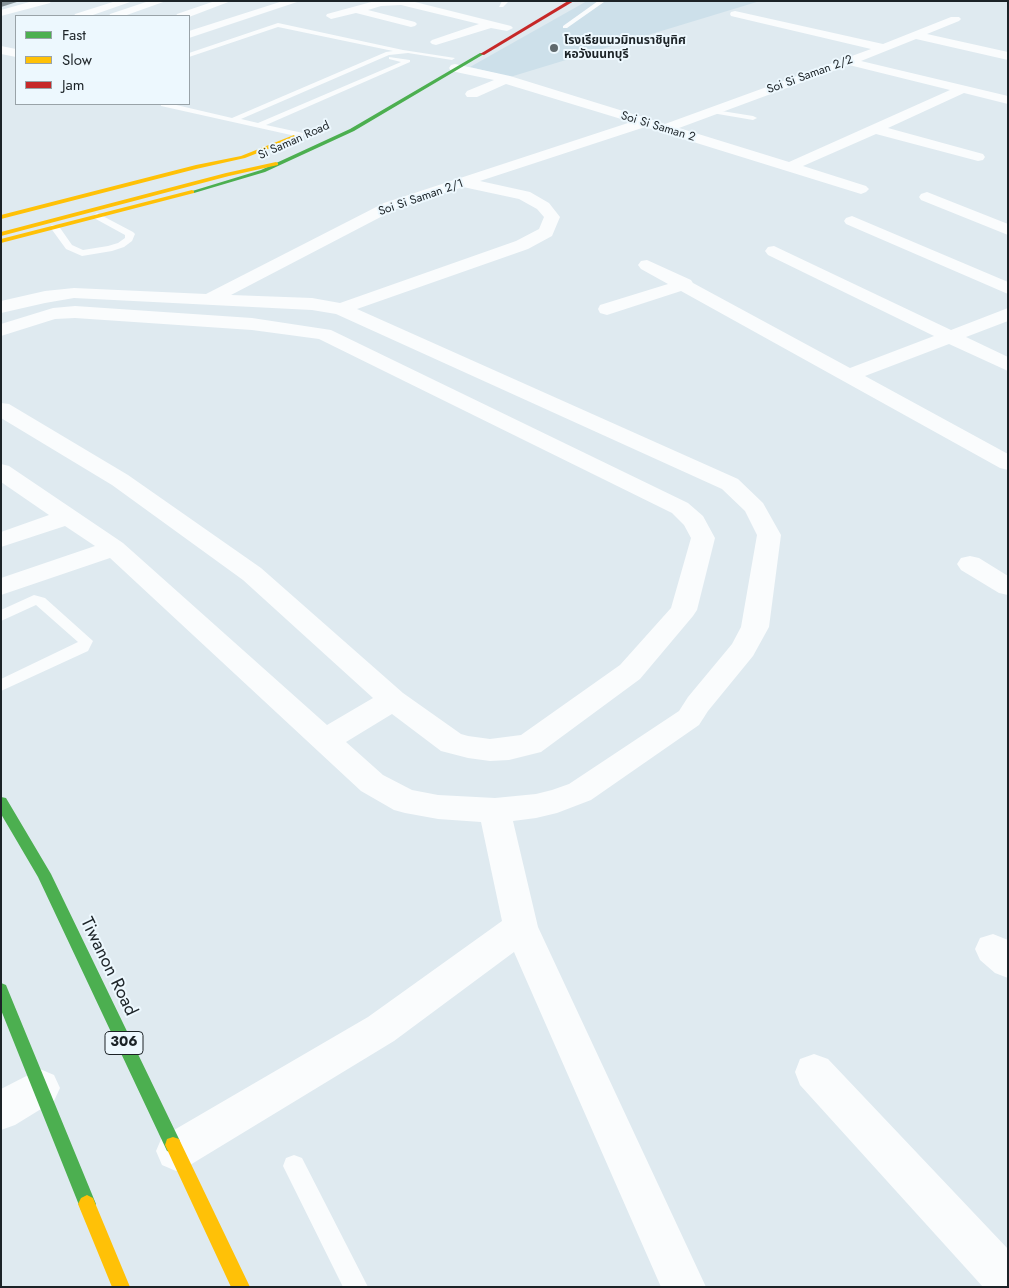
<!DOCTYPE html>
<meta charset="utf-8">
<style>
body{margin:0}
#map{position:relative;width:1009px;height:1288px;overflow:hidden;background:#dfeaf0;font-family:Jost,sans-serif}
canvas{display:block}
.frame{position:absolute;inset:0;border:2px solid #1c2327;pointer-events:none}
.legend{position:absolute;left:15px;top:15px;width:175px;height:90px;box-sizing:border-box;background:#edf8fe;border:1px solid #99a3a8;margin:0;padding:6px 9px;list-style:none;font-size:15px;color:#1c2327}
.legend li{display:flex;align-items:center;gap:10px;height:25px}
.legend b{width:25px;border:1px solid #99a3a8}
</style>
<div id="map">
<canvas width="1009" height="1288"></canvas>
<div class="frame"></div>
<ul class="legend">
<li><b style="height:6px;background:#4caf50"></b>Fast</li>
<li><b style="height:6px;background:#ffc107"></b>Slow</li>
<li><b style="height:6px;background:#c62828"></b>Jam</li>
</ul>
</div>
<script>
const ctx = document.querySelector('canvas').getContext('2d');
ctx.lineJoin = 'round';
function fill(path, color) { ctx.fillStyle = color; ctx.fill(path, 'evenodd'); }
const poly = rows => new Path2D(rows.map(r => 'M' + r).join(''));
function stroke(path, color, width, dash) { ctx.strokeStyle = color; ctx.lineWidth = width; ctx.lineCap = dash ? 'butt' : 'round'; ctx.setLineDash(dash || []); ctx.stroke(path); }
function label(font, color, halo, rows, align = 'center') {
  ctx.font = font + ' Jost,"Noto Sans Thai",sans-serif'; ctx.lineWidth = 4; ctx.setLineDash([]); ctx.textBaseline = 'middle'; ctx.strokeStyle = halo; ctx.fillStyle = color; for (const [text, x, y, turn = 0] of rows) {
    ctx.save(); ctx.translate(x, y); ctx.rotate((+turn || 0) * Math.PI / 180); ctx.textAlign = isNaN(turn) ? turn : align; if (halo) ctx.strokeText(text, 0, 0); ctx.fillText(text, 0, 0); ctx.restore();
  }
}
fill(poly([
 [587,1,760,1,510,77,470,67]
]), '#cde0ea');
fill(poly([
 [502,1,509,1,503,7,499,7,502,1],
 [598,1,604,2,567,28,563,28,563,26,598,1],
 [278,23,403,50,455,58,452,60,408,53,389,55,241,119,258,123,401,62,389,59,389,57,410,60,410,62,266,125,303,133,303,137,300,137,161,106,161,104,172,104,232,118,386,52,393,51,278,27,189,57,189,53,278,23],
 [709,109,753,116,757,118,753,120,712,113,708,111,709,109],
 [97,213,133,232,135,234,132,241,124,247,112,251,82,256,66,249,50,227,52,225,58,225,72,245,83,250,108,246,118,243,125,238,125,235,94,218,93,216,97,213],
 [34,595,45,598,93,641,88,651,1,691,1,679,78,642,36,605,1,621,1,610,34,595],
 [294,1155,302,1158,368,1287,343,1287,283,1166,286,1158,294,1155]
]), '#fafcfd');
fill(poly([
 [33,1,51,1,50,3,1,16,1,10,33,1],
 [116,1,133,1,90,16,74,16,75,14,116,1],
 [149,1,166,1,124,16,109,16,110,14,149,1],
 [215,1,231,1,189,17,176,16,177,14,215,1],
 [283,1,300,1,189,38,189,31,283,1],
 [375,1,411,1,511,26,513,28,507,31,491,28,436,45,432,44,430,42,432,40,479,24,401,5,381,6,368,10,415,22,417,24,415,26,411,27,356,13,331,19,326,16,327,14,375,1],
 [735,11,883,44,951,17,959,17,961,19,959,21,927,34,1008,52,1008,60,916,39,861,61,1008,96,1008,104,964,93,888,128,983,154,985,157,983,160,978,161,876,134,803,166,866,186,869,189,866,192,861,194,645,127,480,181,530,192,549,203,560,217,552,236,528,249,357,309,738,479,763,503,781,535,769,627,753,656,708,711,699,725,591,800,557,813,536,818,513,821,538,927,706,1287,661,1287,514,952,394,1041,190,1165,176,1171,162,1165,156,1151,162,1137,368,1017,502,921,481,822,438,819,405,813,394,810,361,791,110,558,1,595,1,578,95,546,65,526,1,547,1,532,49,515,1,482,1,464,9,466,123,543,327,725,373,698,243,580,112,485,1,418,1,403,9,404,128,475,261,568,403,693,461,734,468,736,490,739,521,735,620,665,671,608,691,538,684,525,672,513,319,339,252,330,75,318,55,319,1,336,1,324,53,308,75,306,252,318,331,330,688,503,703,516,715,538,697,610,693,616,640,679,541,752,509,760,490,761,468,758,441,751,392,714,346,742,383,775,412,790,438,795,495,798,536,794,552,790,569,784,679,711,688,697,732,644,741,627,757,535,745,511,722,489,336,314,312,310,74,298,45,303,1,313,1,301,45,291,74,288,206,294,384,203,631,122,506,84,477,97,467,97,465,94,467,91,494,80,451,71,449,68,451,65,455,64,510,76,665,124,871,49,731,16,730,14,731,12,735,11],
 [849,65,950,90,789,162,679,128,849,65],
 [463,187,519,199,537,209,544,217,539,229,516,241,340,303,312,298,231,295,396,209,463,187],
 [1,46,16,49,16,57,1,54,1,46],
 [927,192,1008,224,1008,235,921,200,919,197,921,194,927,192],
 [852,216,1008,282,1008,294,846,224,844,221,846,218,852,216],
 [774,246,951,330,1008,308,1008,321,966,337,1008,357,1008,371,949,344,865,376,1008,454,1008,470,1000,468,681,291,607,315,600,313,598,309,600,305,668,284,641,269,638,265,641,261,647,260,691,280,693,283,850,368,934,336,768,255,765,251,768,247,774,246],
 [970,556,979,558,1008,576,1008,595,999,593,961,570,957,564,961,558,970,556],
 [993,934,1008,940,1008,978,995,973,980,960,975,949,980,938,993,934],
 [814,1054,828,1059,1008,1249,1008,1287,983,1287,800,1085,795,1072,800,1059,814,1054],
 [40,1069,54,1075,60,1088,54,1101,15,1125,1,1130,1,1089,40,1069]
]), '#fafcfd');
fill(poly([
 [480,53,484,54,354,131,265,172,194,193,189,192,261,170,350,129,480,53],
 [1,797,6,798,51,874,179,1139,181,1145,179,1151,173,1153,167,1151,38,877,1,814,1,797],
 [1,983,6,985,8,990,96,1204,93,1210,87,1213,81,1210,1,1010,1,983]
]), '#4caf50');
fill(poly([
 [294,135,296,138,245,158,196,169,1,219,1,215,196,165,241,156,294,135],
 [276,162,278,163,278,165,229,176,1,236,1,232,226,173,276,162],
 [192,190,194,191,194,193,1,243,1,239,192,190],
 [173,1137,179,1139,250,1287,231,1287,165,1145,167,1139,173,1137],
 [87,1195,93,1198,130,1287,112,1287,78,1204,81,1198,87,1195]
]), '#ffc107');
fill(poly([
 [568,1,574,1,484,55,480,54,568,1]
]), '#c62828');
fill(poly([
 [1,1,20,1,1,7]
]), '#88959b');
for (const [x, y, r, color] of [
 [554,48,5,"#60696d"]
]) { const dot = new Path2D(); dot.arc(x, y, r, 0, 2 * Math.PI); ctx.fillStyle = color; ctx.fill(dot); stroke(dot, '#edf8fe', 2); }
label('bold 12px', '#1c2327', '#edf8fe', [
 ["โรงเรียนนวมิทนราชินูทิศ",564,41],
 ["หอวังนนทบุรี",564,55]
], 'left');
label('12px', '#1c2327', '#edf8fe', [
 ["Soi Si Saman 2/2",810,75,-20],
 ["Soi Si Saman 2",658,127,17],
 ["Si Saman Road",294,141,-24],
 ["Soi Si Saman 2/1",421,198,-19]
]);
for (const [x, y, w] of [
 [124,1043,38]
]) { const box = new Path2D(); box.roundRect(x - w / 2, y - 11.5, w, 23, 4); ctx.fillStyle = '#edf8fe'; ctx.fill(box); stroke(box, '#1c2327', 1); }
label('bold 14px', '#1c2327', null, [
 ["306",124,1043]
]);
label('18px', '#1c2327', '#edf8fe', [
 ["Tiwanon Road",108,967,64]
]);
</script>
